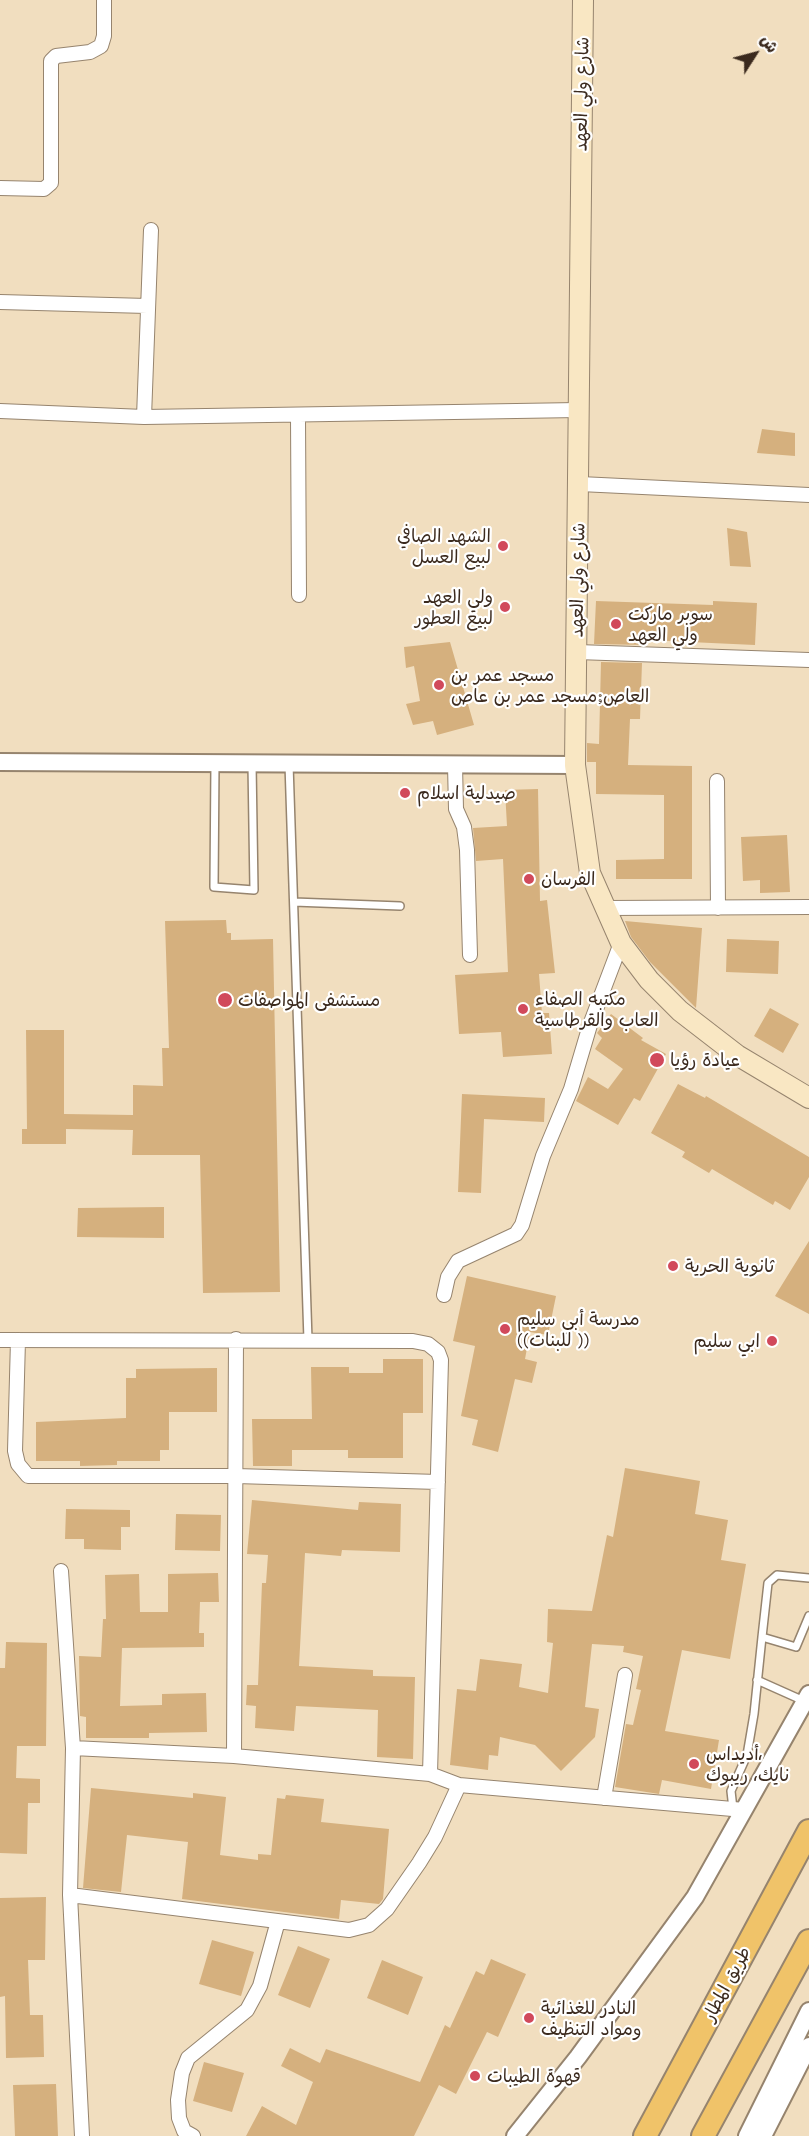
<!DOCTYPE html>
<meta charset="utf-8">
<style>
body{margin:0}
#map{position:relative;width:809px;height:2136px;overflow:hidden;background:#f1debf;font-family:Mali,"Playpen Sans Arabic",sans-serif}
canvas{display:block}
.north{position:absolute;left:725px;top:24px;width:60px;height:60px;-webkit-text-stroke:4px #fff;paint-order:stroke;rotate:54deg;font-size:16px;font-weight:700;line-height:24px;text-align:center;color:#3b2a1e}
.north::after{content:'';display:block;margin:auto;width:21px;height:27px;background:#3b2a1e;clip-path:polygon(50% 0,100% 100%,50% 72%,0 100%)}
</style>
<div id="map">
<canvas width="809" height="2136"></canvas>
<div class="north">ش</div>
</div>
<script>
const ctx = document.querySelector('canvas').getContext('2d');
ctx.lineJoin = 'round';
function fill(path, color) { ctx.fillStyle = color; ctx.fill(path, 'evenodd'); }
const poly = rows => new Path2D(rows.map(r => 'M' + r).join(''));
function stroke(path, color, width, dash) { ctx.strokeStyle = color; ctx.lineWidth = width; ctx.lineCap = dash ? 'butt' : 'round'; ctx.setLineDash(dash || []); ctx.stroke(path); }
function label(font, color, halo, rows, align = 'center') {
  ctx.font = font + ' Mali,"Playpen Sans Arabic",sans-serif'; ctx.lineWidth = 4.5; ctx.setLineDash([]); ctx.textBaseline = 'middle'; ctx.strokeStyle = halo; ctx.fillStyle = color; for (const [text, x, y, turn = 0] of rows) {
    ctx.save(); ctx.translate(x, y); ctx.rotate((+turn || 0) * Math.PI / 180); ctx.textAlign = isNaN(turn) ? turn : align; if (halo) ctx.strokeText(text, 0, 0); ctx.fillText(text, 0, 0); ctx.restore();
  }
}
fill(poly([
 [762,429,795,433,795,456,757,453],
 [727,528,747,532,751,567,730,566],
 [596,601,713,605,713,601,757,603,755,645,646,640,646,645,594,644],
 [450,642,474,725,437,735,433,721,413,725,406,704,420,701,414,666,406,668,404,647],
 [601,662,642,663,640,719,630,719,628,765,692,766,692,879,616,879,616,860,664,859,664,795,596,794,596,762,587,762,587,743,599,744],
 [538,789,540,901,547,900,555,973,539,974,542,1013,549,1013,552,1054,503,1057,501,1032,459,1034,455,975,508,972,503,859,476,861,473,828,507,826,505,790],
 [787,835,790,892,760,893,760,880,743,881,741,837],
 [226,920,227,933,231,933,231,940,273,939,280,1292,203,1293,200,1155,132,1155,133,1130,66,1129,66,1144,22,1144,22,1129,27,1129,26,1030,64,1030,64,1114,133,1115,133,1085,163,1086,162,1048,169,1048,165,921],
 [625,921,702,928,696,1008,650,962,631,937],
 [727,939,779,941,778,974,726,972],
 [770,1008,799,1024,783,1053,754,1036],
 [611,1014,643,1038,641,1040,666,1054,640,1101,634,1098,618,1125,576,1101,588,1077,608,1089,623,1069,595,1049,602,1038,597,1033],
 [678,1084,705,1098,706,1096,809,1157,809,1177,790,1210,775,1201,773,1205,712,1169,709,1173,682,1157,685,1152,651,1133],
 [462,1094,545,1098,544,1122,484,1119,481,1193,458,1192],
 [164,1207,164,1238,77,1237,78,1208],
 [809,1241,809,1314,775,1296],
 [467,1276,556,1296,548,1335,530,1332,525,1359,537,1362,532,1383,515,1379,498,1452,472,1445,478,1420,461,1416,475,1346,453,1341],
 [383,1359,423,1359,423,1413,403,1413,403,1458,348,1458,348,1450,292,1450,292,1466,253,1466,252,1419,312,1419,311,1367,349,1367,349,1373,383,1373],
 [217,1368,217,1412,169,1412,169,1450,160,1450,160,1461,117,1461,117,1465,80,1466,80,1461,36,1461,36,1422,126,1418,126,1378,136,1378,136,1369],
 [625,1468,700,1481,695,1514,728,1520,721,1560,746,1564,730,1659,682,1650,665,1731,719,1740,711,1789,662,1780,659,1794,615,1787,626,1724,633,1725,641,1690,636,1689,643,1656,623,1652,624,1646,592,1644,585,1707,599,1709,595,1737,561,1771,535,1745,500,1737,498,1756,489,1755,488,1770,450,1765,457,1689,476,1691,480,1659,522,1664,519,1687,548,1693,553,1643,547,1642,548,1609,592,1611,607,1535,613,1537],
 [252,1500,358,1510,359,1502,401,1504,400,1552,342,1550,341,1556,305,1553,299,1666,373,1670,373,1676,415,1677,413,1759,377,1757,378,1710,296,1706,294,1731,255,1728,256,1706,246,1705,247,1685,258,1685,262,1583,266,1583,268,1555,247,1554],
 [66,1509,130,1510,130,1527,121,1527,121,1550,84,1549,84,1539,65,1539],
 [176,1514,221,1515,220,1551,175,1550],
 [218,1573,219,1602,200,1602,199,1633,204,1633,204,1647,122,1648,120,1706,162,1705,162,1694,206,1693,207,1732,149,1733,149,1738,86,1738,86,1717,80,1716,79,1656,101,1657,103,1619,106,1619,105,1575,139,1574,140,1612,168,1612,168,1574],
 [6,1642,47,1643,46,1746,17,1746,16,1778,40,1779,40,1803,28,1803,27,1854,0,1853,0,1668,5,1668],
 [91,1788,193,1798,193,1793,226,1797,220,1855,258,1860,258,1854,271,1855,277,1798,285,1799,286,1795,324,1799,321,1822,389,1829,383,1899,379,1904,341,1900,339,1919,182,1899,188,1842,127,1835,121,1892,83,1888],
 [46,1897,45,1960,28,1960,30,2015,43,2015,44,2057,6,2058,5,1996,0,1997,0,1898],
 [212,1940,254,1952,241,1996,199,1984],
 [298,1946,330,1959,310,2008,278,1995],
 [491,1959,526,1974,498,2037,487,2032,456,2094,439,2085,414,2136,246,2136,262,2106,296,2125,313,2082,281,2066,290,2048,320,2063,326,2049,420,2082,445,2025,450,2028,476,1971,484,1975],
 [382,1960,423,1977,408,2015,367,1998],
 [204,2062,244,2073,232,2112,193,2101],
 [56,2084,58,2136,15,2136,13,2085]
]), '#d5b07e');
const service = poly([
 [215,763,214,887,254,890,252,764],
 [289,764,308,1340],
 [294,902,400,906],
 [809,1578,777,1575,768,1583,762,1637,796,1647,809,1616],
 [757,1680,804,1701],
 [733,1809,731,1791,747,1755,754,1714,762,1637]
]);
const minor = poly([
 [0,188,44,189,51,183,51,61,56,56,90,52,101,46,104,36,104,0],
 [0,302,147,306],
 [0,411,144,417,578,410],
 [144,417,151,230],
 [298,417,299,595],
 [580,484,809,495],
 [577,652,809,660],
 [455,765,456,809,464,827,467,850,470,955],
 [717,781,718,908],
 [606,908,809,907],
 [444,1295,448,1277,458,1261,516,1234,522,1225,543,1156,571,1089,590,1025,621,943],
 [0,1340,413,1341,428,1344,438,1352,441,1360,430,1774],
 [18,1340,15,1451,18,1464,28,1476,236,1476,438,1482],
 [61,1571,73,1748,70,1895,82,2136],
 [73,1748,234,1756,430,1774,459,1785,744,1810],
 [234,1756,236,1339],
 [604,1798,625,1675],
 [70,1895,349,1930,369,1925,387,1909,419,1863,435,1837,459,1785],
 [193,2136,184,2131,179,2118,178,2100,182,2073,188,2058,247,2010,260,1986,278,1921]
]);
const tertiary = poly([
 [0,762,575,765],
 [515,2136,578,2057,695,1897,809,1694],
 [747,2136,809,2011],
 [763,2136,809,2046]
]);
const secondary = poly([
 [583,0,575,765,590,873,621,943,649,980,680,1011,737,1055,809,1098]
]);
const trunk = poly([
 [645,2136,809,1831],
 [703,2136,809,1941]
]);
stroke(service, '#96846e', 10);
stroke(minor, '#96846e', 16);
stroke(tertiary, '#96846e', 20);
stroke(secondary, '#96846e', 22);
stroke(trunk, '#96846e', 26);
stroke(service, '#fff', 7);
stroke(minor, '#fff', 14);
stroke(tertiary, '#fff', 16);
stroke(secondary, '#f9e7c3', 20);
stroke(trunk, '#f0c369', 22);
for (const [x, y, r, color] of [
 [503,546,6,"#d1495b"],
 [505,607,6,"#d1495b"],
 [616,624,6,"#d1495b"],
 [439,685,6,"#d1495b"],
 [405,793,6,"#d1495b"],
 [529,879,6,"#d1495b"],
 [225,1000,8,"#d1495b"],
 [523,1009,6,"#d1495b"],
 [657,1060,8,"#d1495b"],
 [673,1266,6,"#d1495b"],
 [505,1329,6,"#d1495b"],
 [772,1341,6,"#d1495b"],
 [694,1764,6,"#d1495b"],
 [529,2018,6,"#d1495b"],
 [475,2076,6,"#d1495b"]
]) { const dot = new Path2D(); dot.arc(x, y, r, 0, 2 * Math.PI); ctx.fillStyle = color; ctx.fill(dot); stroke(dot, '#fff', 2); }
label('18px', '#3b2a1e', '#fff', [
 ["شارع ولي العهد",582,94,-89],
 ["شارع ولي العهد",578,580,-89],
 ["طريق المطار",727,1984,-62]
]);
label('18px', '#3b2a1e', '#fff', [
 ["الشهد الصافي",491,536,"right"],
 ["لبيع العسل",491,557,"right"],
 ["ولي العهد",493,597,"right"],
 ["لبيع العطور",493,618,"right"],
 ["سوبر ماركت",628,614],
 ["ولي العهد",628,635],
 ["مسجد عمر بن",451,675],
 ["العاص;مسجد عمر بن عاص",451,696],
 ["صيدلية اسلام",417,793],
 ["الفرسان",541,879],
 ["مكتبه الصفاء",535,999],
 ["العاب والقرطاسية",535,1020],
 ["مستشفى المواصفات",238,1000],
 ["عيادة رؤيا",670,1060],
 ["ثانوية الحرية",685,1266],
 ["مدرسة أبي سليم",517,1319],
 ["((للبنات ))",517,1340],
 ["ابي سليم",760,1341,"right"],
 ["أديداس،",706,1754],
 ["نايك، ريبوك",706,1775],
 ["النادر للغذائية",541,2008],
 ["ومواد التنظيف",541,2029],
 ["قهوة الطيبات",487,2076]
], 'left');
</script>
